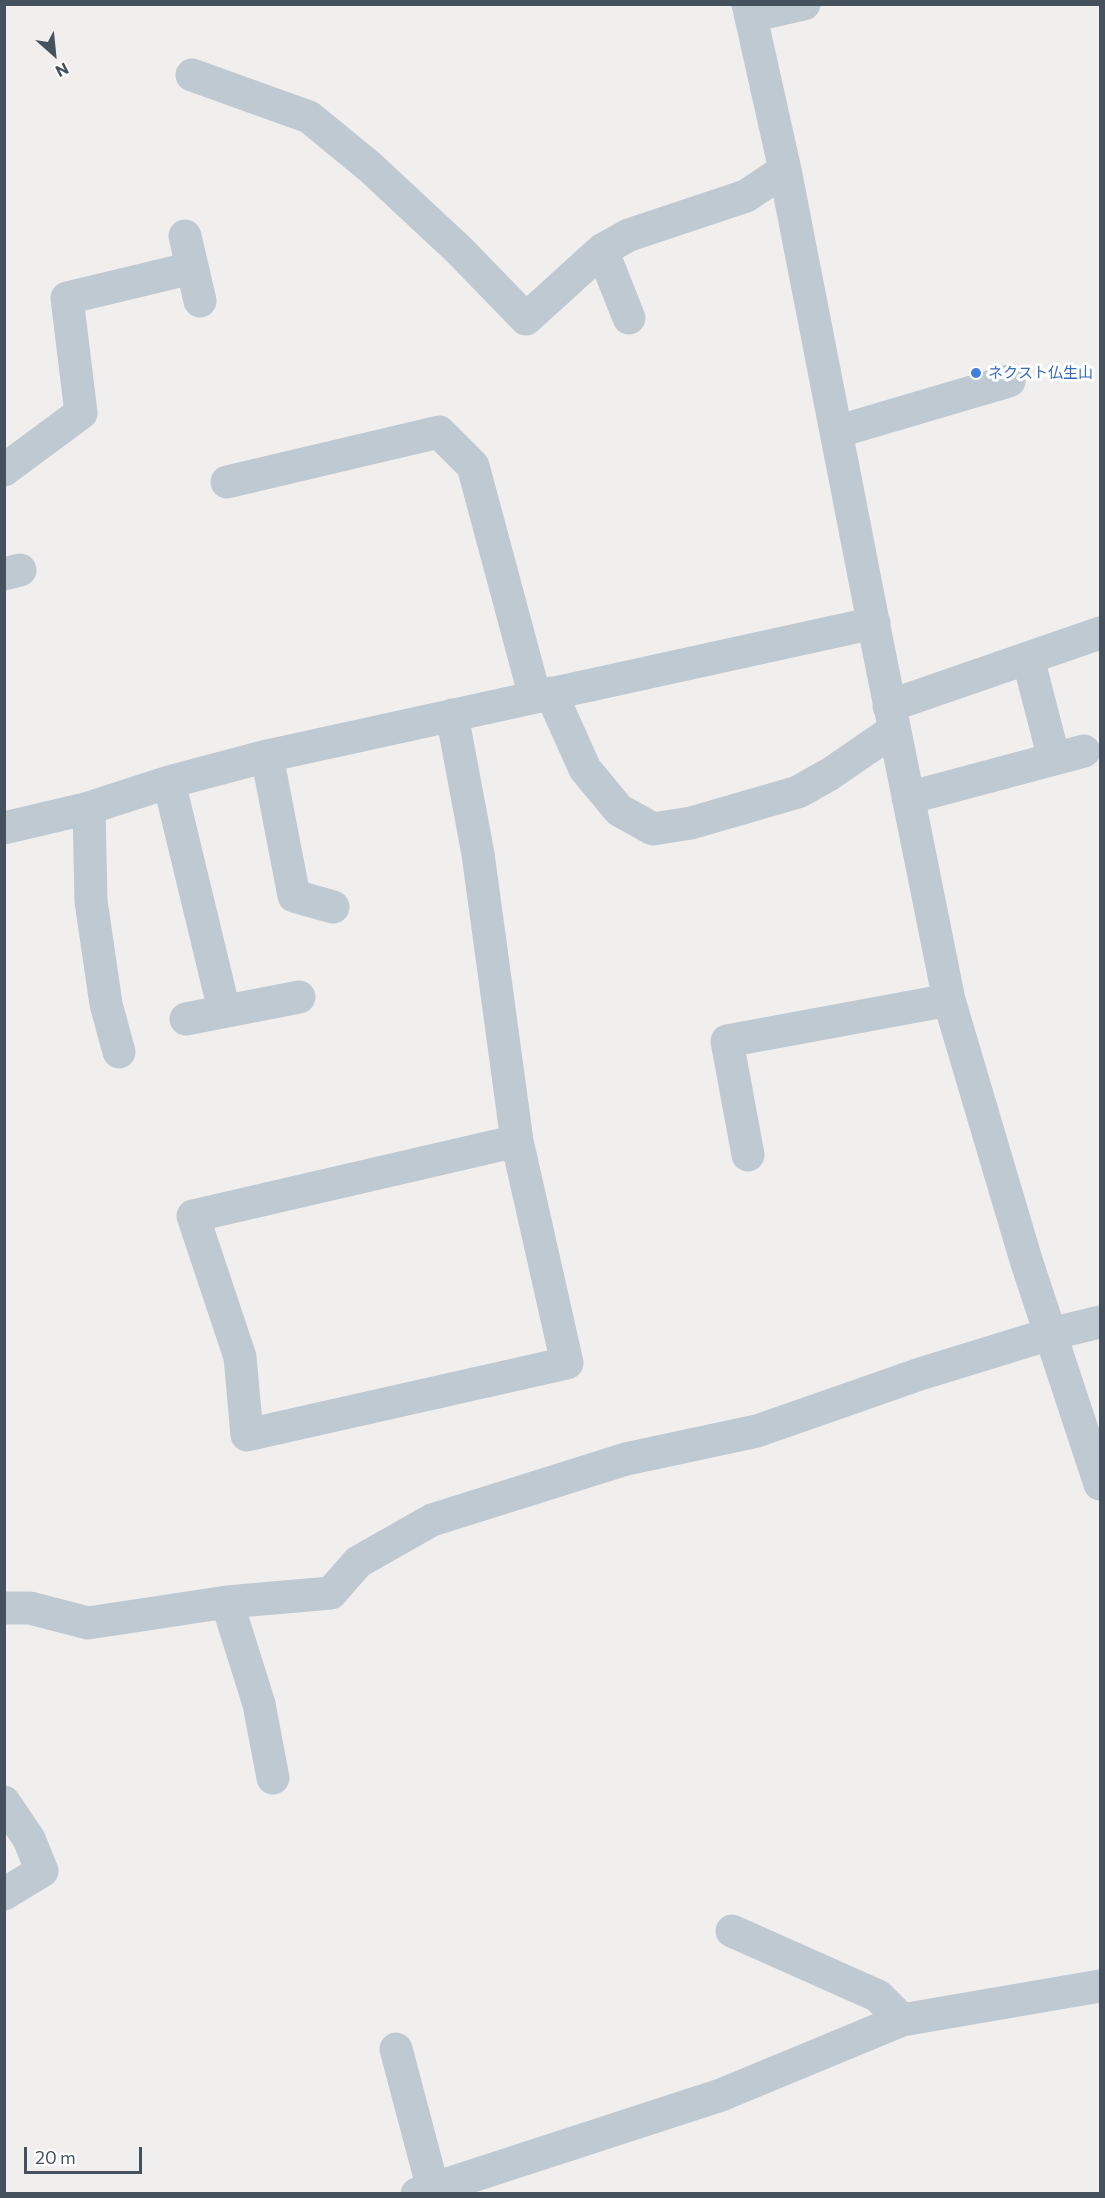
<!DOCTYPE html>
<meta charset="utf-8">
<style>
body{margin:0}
#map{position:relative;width:1105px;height:2198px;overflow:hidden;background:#f1eeee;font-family:Commissioner,sans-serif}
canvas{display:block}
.frame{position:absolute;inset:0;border:6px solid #45525d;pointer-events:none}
.north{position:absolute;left:24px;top:24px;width:60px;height:60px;-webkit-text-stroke:4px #fff;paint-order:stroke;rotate:153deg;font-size:16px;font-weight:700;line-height:24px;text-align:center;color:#45525d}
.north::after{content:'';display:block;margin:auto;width:21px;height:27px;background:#45525d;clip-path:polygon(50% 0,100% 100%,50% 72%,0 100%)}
.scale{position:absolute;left:24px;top:2147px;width:118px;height:27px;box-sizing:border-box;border:3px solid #45525d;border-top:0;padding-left:8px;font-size:18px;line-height:21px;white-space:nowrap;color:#45525d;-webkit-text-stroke:4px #fff;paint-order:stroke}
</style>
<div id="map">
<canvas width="1105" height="2198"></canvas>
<div class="frame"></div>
<div class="north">N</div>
<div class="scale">20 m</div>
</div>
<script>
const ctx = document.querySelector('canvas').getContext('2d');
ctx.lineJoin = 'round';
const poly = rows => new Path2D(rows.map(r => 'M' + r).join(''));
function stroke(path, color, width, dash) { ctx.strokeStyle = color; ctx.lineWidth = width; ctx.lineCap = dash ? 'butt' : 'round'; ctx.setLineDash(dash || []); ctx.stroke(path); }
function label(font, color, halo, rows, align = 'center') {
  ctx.font = font + ' Commissioner,"Noto Sans JP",sans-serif'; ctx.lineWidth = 6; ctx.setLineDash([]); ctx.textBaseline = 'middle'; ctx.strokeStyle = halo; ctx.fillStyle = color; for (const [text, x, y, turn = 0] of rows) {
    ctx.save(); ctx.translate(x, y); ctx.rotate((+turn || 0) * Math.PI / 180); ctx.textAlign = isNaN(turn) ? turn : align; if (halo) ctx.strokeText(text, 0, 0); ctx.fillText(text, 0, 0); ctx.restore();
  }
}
stroke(poly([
 [748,4,785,170,878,647,949,1000,1026,1260,1100,1484],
 [751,16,804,4],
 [192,75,309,117,370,167,459,250,526,319,602,250,629,235,746,196,785,170],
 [185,236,200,301],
 [602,250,629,318],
 [836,432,1009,381],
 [4,470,81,413,67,298,192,268],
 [227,482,439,432,473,466,535,697],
 [4,574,20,570],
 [1028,658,1054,759],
 [551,693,585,769,619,810,653,829,691,823,798,792,830,774,894,730],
 [889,706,1100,633],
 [452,715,478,854,517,1141,567,1363,247,1435,240,1357,193,1216,517,1141],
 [267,756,294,896,333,907],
 [169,782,224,1010],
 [908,798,1084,751],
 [89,808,91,901,106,1004,119,1052],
 [4,828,89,808,169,782,267,756,874,623],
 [186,1019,299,997],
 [748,1155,727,1041,949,1000],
 [227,1602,259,1704,273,1778],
 [4,1608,30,1608,88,1623,227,1602,331,1593,358,1562,432,1520,626,1459,757,1431,920,1374,1050,1334,1100,1322],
 [4,1802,29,1839,42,1871,4,1894],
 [732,1931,878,1996,902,2020],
 [396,2049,433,2189],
 [417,2194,721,2095,902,2020,1100,1986]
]), '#bec9d2', 33);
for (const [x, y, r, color] of [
 [976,373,6,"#3f7fe0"]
]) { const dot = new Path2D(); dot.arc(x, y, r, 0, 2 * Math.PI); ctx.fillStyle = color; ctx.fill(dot); stroke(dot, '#fff', 2); }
label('15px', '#366cbe', '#fff', [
 ["ネクスト仏生山",988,373]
], 'left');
</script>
